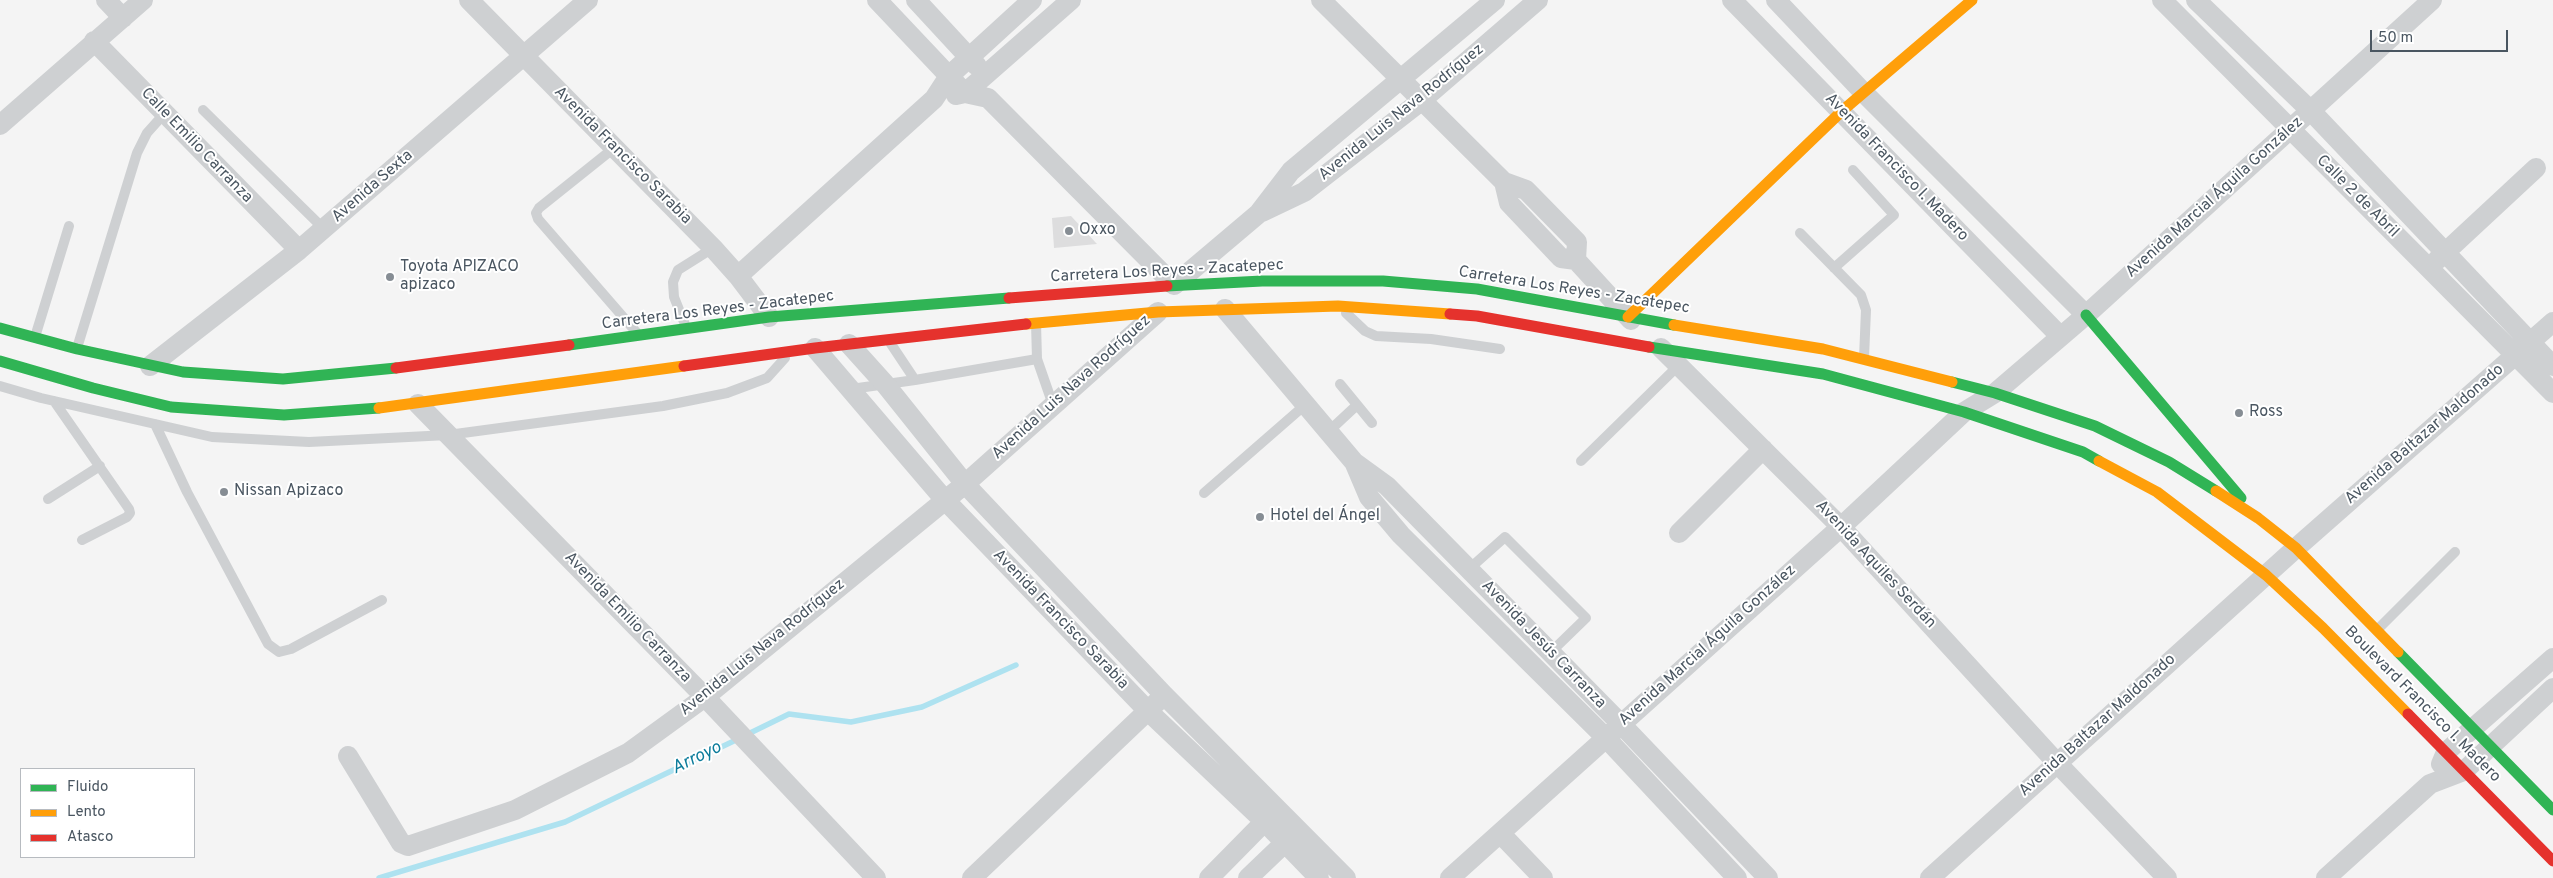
<!DOCTYPE html>
<meta charset="utf-8">
<style>
body{margin:0}
#map{position:relative;width:2553px;height:878px;overflow:hidden;background:#f4f4f4;font-family:Overpass,sans-serif}
canvas{display:block}
.legend{position:absolute;left:20px;top:768px;width:175px;height:90px;box-sizing:border-box;background:#fff;border:1px solid #b7bbc0;margin:0;padding:6px 9px;list-style:none;font-size:15px;color:#4a5661}
.legend li{display:flex;align-items:center;gap:10px;height:25px}
.legend b{width:25px;border:1px solid #b7bbc0}
.scale{position:absolute;left:2370px;top:30px;width:138px;height:22px;box-sizing:border-box;border:2px solid #4a5661;border-top:0;padding-left:6px;font-size:15px;line-height:18px;white-space:nowrap;color:#4a5661;-webkit-text-stroke:4px #fff;paint-order:stroke}
</style>
<div id="map">
<canvas width="2553" height="878"></canvas>
<ul class="legend">
<li><b style="height:6px;background:#30b455"></b>Fluido</li>
<li><b style="height:6px;background:#ff9f0a"></b>Lento</li>
<li><b style="height:6px;background:#e5322d"></b>Atasco</li>
</ul>
<div class="scale">50 m</div>
</div>
<script>
const ctx = document.querySelector('canvas').getContext('2d');
ctx.lineJoin = 'round';
const poly = rows => new Path2D(rows.map(r => 'M' + r).join(''));
function stroke(path, color, width, dash) { ctx.strokeStyle = color; ctx.lineWidth = width; ctx.lineCap = dash ? 'butt' : 'round'; ctx.setLineDash(dash || []); ctx.stroke(path); }
function fill(path, color) { ctx.fillStyle = color; ctx.fill(path, 'evenodd'); }
function label(font, color, halo, rows, align = 'center') {
  ctx.font = font + ' Overpass,sans-serif'; ctx.lineWidth = 4; ctx.setLineDash([]); ctx.textBaseline = 'middle'; ctx.strokeStyle = halo; ctx.fillStyle = color; for (const [text, x, y, turn = 0] of rows) {
    ctx.save(); ctx.translate(x, y); ctx.rotate((+turn || 0) * Math.PI / 180); ctx.textAlign = isNaN(turn) ? turn : align; if (halo) ctx.strokeText(text, 0, 0); ctx.fillText(text, 0, 0); ctx.restore();
  }
}
stroke(poly([
 [746,735,789,714,851,722,922,707,1016,665],
 [379,878,565,822,738,739]
]), '#aee2f0', 5.5);
fill(poly([
 [1071,216,1097,244,1054,248,1052,218]
]), '#ddddde');
stroke(poly([
 [203,110,324,229],
 [614,148,539,208,536,213,538,219,637,333],
 [1800,233,1861,295,1866,310,1864,358],
 [1834,268,1894,215,1853,170],
 [1346,313,1365,331,1376,336,1431,339,1500,349],
 [686,327,674,297,673,282,678,270,713,248],
 [35,337,69,226],
 [891,344,915,380,1037,359,1036,323],
 [77,348,137,153,147,133,164,114],
 [1037,359,1053,405],
 [1340,384,1372,423],
 [0,386,41,398,212,437,309,442,448,435,663,406,727,393,767,378,785,358],
 [851,389,915,380],
 [54,401,129,509,130,513,127,517,82,540],
 [155,424,187,492,268,644,279,652,291,649,382,600],
 [1328,432,1357,405],
 [1581,461,1679,365],
 [1204,493,1305,405],
 [48,499,100,466],
 [1469,569,1505,537,1586,618,1551,652],
 [2378,629,2455,552]
]), '#ced0d2', 10);
stroke(poly([
 [106,0,123,18],
 [469,0,713,248,738,276,769,317],
 [877,0,965,93,988,98,1174,285,1258,214,1291,171,1495,0],
 [916,0,977,66],
 [1321,0,1504,182,1526,190,1577,242,1576,260],
 [1732,0,2060,336],
 [1776,0,1863,92,2086,315],
 [2162,0,2553,393],
 [2196,0,2311,111,2553,366],
 [94,41,299,250],
 [956,95,965,93,1071,0],
 [0,125,143,0],
 [1504,182,1509,203,1561,258,1576,260,1631,320],
 [1262,212,1304,192,1421,101,1538,0],
 [2437,260,2536,168],
 [738,276,934,99,949,76,1032,0],
 [1225,309,1354,462,1387,486,1621,724,1768,878],
 [849,344,885,384,965,484,1164,695,1346,878],
 [815,348,944,499,1148,711,1264,821,1319,878],
 [1661,348,1841,527,2057,763,2167,878],
 [150,366,299,250,588,0],
 [418,404,705,697,876,878],
 [1355,464,1369,497,1401,535,1606,738,1737,878],
 [1679,533,1763,449],
 [348,756,401,843,408,846,515,810,628,753,705,697,965,484,1158,312],
 [2441,764,2446,752,2553,658],
 [1500,833,1543,878],
 [972,878,1157,702],
 [1209,878,1274,812],
 [1248,878,1294,834],
 [1450,878,1841,527,1964,412,1995,393,2086,315,2432,0],
 [1930,878,2296,548,2553,322],
 [2326,878,2430,784,2464,771,2553,688]
]), '#ced0d2', 20);
stroke(poly([
 [1167,286,1262,281,1383,281,1477,289,1674,325],
 [2086,315,2241,498],
 [0,328,77,349,183,372,283,379,396,368],
 [569,345,769,317,1009,298],
 [1649,347,1823,374,1964,412,2083,452,2099,461],
 [0,361,93,388,171,407,284,415,379,408],
 [1952,382,1995,393,2095,426,2169,462,2216,491],
 [2398,652,2553,810]
]), '#30b455', 11);
stroke(poly([
 [1628,317,1842,111,1972,0],
 [1026,324,1158,312,1338,306,1450,314],
 [1674,325,1823,349,1952,382],
 [379,408,684,366],
 [2099,461,2157,492,2266,575,2323,628,2408,714],
 [2216,491,2258,518,2296,548,2398,652]
]), '#ff9f0a', 11);
stroke(poly([
 [1009,298,1167,286],
 [1450,314,1477,316,1649,347],
 [684,366,815,348,1026,324],
 [396,368,569,345],
 [2408,714,2553,861]
]), '#e5322d', 11);
for (const [x, y, r, color] of [
 [1069,231,5,"#868d94"],
 [390,277,5,"#868d94"],
 [2239,413,5,"#868d94"],
 [224,492,5,"#868d94"],
 [1260,517,5,"#868d94"]
]) { const dot = new Path2D(); dot.arc(x, y, r, 0, 2 * Math.PI); ctx.fillStyle = color; ctx.fill(dot); stroke(dot, '#fff', 2); }
label('16px', '#4a5661', '#fff', [
 ["Avenida Luis Nava Rodríguez",1402,113,-39],
 ["Calle Emilio Carranza",196,146,46],
 ["Avenida Francisco Sarabia",622,156,45],
 ["Avenida Francisco I. Madero",1896,168,46],
 ["Avenida Sexta",373,187,-41],
 ["Calle 2 de Abril",2357,197,45],
 ["Avenida Marcial Águila González",2215,198,-42],
 ["Carretera Los Reyes - Zacatepec",1167,272,-3],
 ["Carretera Los Reyes - Zacatepec",1574,291,9],
 ["Carretera Los Reyes - Zacatepec",718,311,-7],
 ["Avenida Luis Nava Rodríguez",1072,388,-42],
 ["Avenida Baltazar Maldonado",2425,435,-41],
 ["Avenida Aquiles Serdán",1875,565,47],
 ["Avenida Emilio Carranza",627,618,46],
 ["Avenida Francisco Sarabia",1060,620,46],
 ["Avenida Jesús Carranza",1543,645,46],
 ["Avenida Marcial Águila González",1708,646,-42],
 ["Avenida Luis Nava Rodríguez",763,648,-39],
 ["Boulevard Francisco I. Madero",2422,705,45],
 ["Avenida Baltazar Maldonado",2098,726,-42]
]);
label('16px', '#4a5661', '#fff', [
 ["Oxxo",1079,231],
 ["Toyota APIZACO",400,268],
 ["apizaco",400,286],
 ["Ross",2249,413],
 ["Nissan Apizaco",234,492],
 ["Hotel del Ángel",1270,517]
], 'left');
label('italic 18px', '#0c7c9b', '#fff', [
 ["Arroyo",697,759,-26]
]);
</script>
